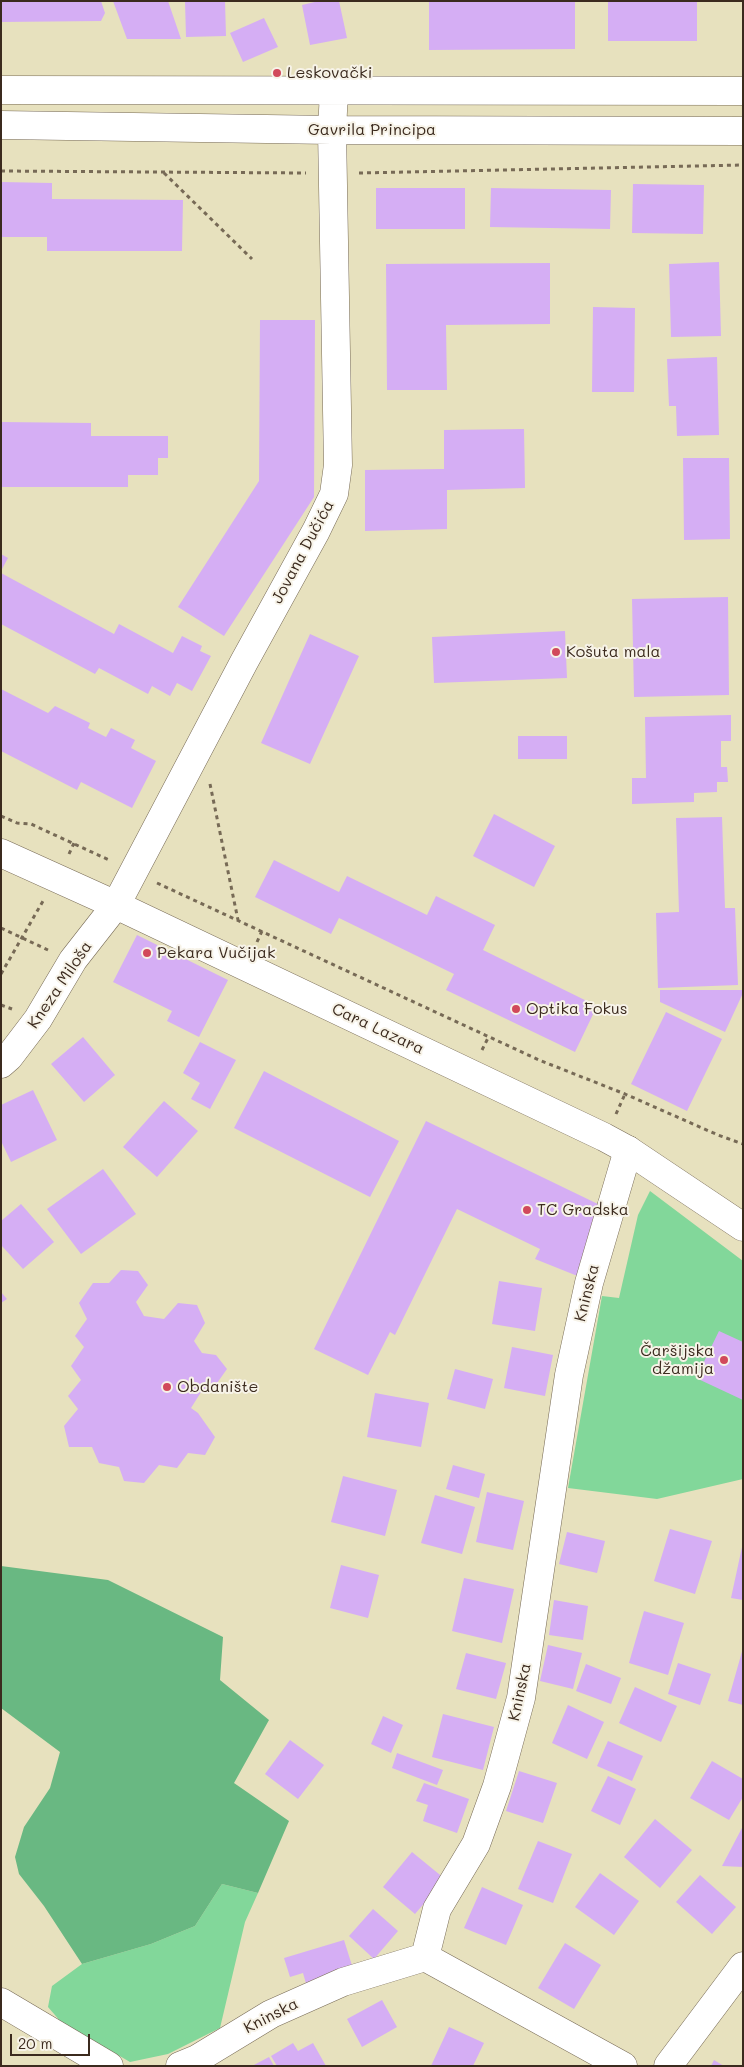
<!DOCTYPE html>
<meta charset="utf-8">
<style>
body{margin:0}
#map{position:relative;width:744px;height:2067px;overflow:hidden;background:#e7e1be;font-family:Mali,sans-serif}
canvas{display:block}
.frame{position:absolute;inset:0;border:2px solid #3b2a1e;pointer-events:none}
.scale{position:absolute;left:10px;top:2034px;width:80px;height:22px;box-sizing:border-box;border:2px solid #3b2a1e;border-top:0;padding-left:6px;font-size:15px;line-height:18px;white-space:nowrap;color:#3b2a1e;-webkit-text-stroke:4px #f7f3e8;paint-order:stroke}
</style>
<div id="map">
<canvas width="744" height="2067"></canvas>
<div class="frame"></div>
<div class="scale">20 m</div>
</div>
<script>
const ctx = document.querySelector('canvas').getContext('2d');
ctx.lineJoin = 'round';
function fill(path, color) { ctx.fillStyle = color; ctx.fill(path, 'evenodd'); }
const poly = rows => new Path2D(rows.map(r => 'M' + r).join(''));
function stroke(path, color, width, dash) { ctx.strokeStyle = color; ctx.lineWidth = width; ctx.lineCap = dash ? 'butt' : 'round'; ctx.setLineDash(dash || []); ctx.stroke(path); }
function label(font, color, halo, rows, align = 'center') {
  ctx.font = font + ' Mali,sans-serif'; ctx.lineWidth = 4; ctx.setLineDash([]); ctx.textBaseline = 'middle'; ctx.strokeStyle = halo; ctx.fillStyle = color; for (const [text, x, y, turn = 0] of rows) {
    ctx.save(); ctx.translate(x, y); ctx.rotate((+turn || 0) * Math.PI / 180); ctx.textAlign = isNaN(turn) ? turn : align; if (halo) ctx.strokeText(text, 0, 0); ctx.fillText(text, 0, 0); ctx.restore();
  }
}
fill(poly([
 [650,1191,743,1261,743,1479,657,1499,568,1488,602,1296,619,1298,638,1215],
 [222,1884,258,1893,245,1922,220,2028,168,2054,130,2062,61,2022,48,2007,52,1986,82,1964,151,1944,195,1926]
]), '#82d79a');
fill(poly([
 [1,1566,108,1580,223,1637,220,1680,269,1720,234,1783,289,1821,258,1893,222,1884,195,1926,151,1944,82,1964,44,1906,19,1874,15,1857,24,1827,50,1788,60,1752,1,1708]
]), '#69b882');
fill(poly([
 [1,1,101,1,105,13,101,21,1,22],
 [113,1,168,1,181,39,127,39],
 [185,1,225,1,226,36,186,37],
 [319,1,339,1,347,38,310,45,302,5],
 [429,1,575,1,575,49,429,50],
 [608,1,697,1,697,41,608,41],
 [264,18,278,47,243,62,230,33],
 [1,182,52,183,52,199,183,200,182,251,47,251,47,237,1,237],
 [633,184,704,185,703,234,632,233],
 [376,188,465,188,465,229,376,229],
 [491,188,611,190,610,229,490,227],
 [719,262,721,336,671,337,669,264],
 [550,263,550,324,446,325,447,390,387,390,386,264],
 [593,307,635,308,634,392,592,392],
 [260,320,315,320,314,497,224,636,178,607,259,481],
 [717,357,719,435,677,436,676,406,669,406,667,359],
 [1,422,91,423,91,436,168,436,168,458,158,458,158,475,128,475,128,487,1,487],
 [524,429,525,488,447,490,447,529,365,531,365,470,444,469,444,430],
 [683,458,729,458,730,539,684,540],
 [1,554,8,558,1,571],
 [1,573,114,634,119,624,173,653,182,636,202,646,200,651,211,656,192,691,177,683,170,696,152,686,148,694,99,668,95,674,1,624],
 [728,597,729,695,634,697,632,599],
 [565,631,567,678,434,683,432,637],
 [310,634,359,656,310,764,261,743],
 [1,689,48,713,55,706,90,723,88,728,106,737,111,728,135,740,131,748,156,761,132,808,81,782,77,790,1,751],
 [731,715,731,741,721,741,721,767,727,767,728,782,717,782,717,792,694,793,694,802,632,804,632,778,646,778,645,717],
 [518,736,567,736,567,759,518,759],
 [494,814,555,846,534,887,473,856],
 [722,817,725,908,735,908,738,985,658,988,656,913,679,912,676,818],
 [274,860,339,892,347,876,427,915,436,896,495,925,483,950,597,1006,575,1052,446,990,454,974,339,918,331,934,255,897],
 [137,935,228,980,199,1037,167,1021,172,1011,113,982],
 [660,990,743,990,743,993,725,1032,660,1002],
 [666,1012,722,1039,687,1111,631,1084],
 [83,1037,115,1075,84,1102,51,1064],
 [200,1042,236,1060,210,1109,191,1099,200,1083,183,1073],
 [264,1071,399,1141,370,1197,234,1128],
 [33,1090,57,1140,11,1162,1,1141,1,1105],
 [164,1101,198,1131,157,1177,123,1147],
 [426,1121,602,1206,585,1279,535,1259,540,1249,457,1209,395,1335,390,1332,368,1375,314,1349],
 [103,1169,136,1214,81,1254,47,1209],
 [21,1204,54,1242,23,1269,1,1245,1,1221],
 [121,1270,138,1271,148,1285,136,1302,144,1316,164,1319,178,1303,197,1305,205,1323,194,1341,202,1353,216,1355,227,1369,210,1393,203,1389,191,1408,198,1413,215,1437,205,1455,188,1453,177,1468,159,1465,144,1483,124,1481,119,1467,99,1463,92,1447,69,1447,64,1426,78,1409,68,1396,81,1380,71,1366,84,1347,75,1336,87,1319,79,1303,93,1283,109,1283],
 [499,1281,542,1288,535,1331,492,1324],
 [1,1292,7,1299,1,1303],
 [719,1331,743,1342,743,1400,696,1378],
 [512,1347,553,1355,545,1396,504,1388],
 [455,1369,493,1379,485,1409,447,1399],
 [375,1393,429,1403,421,1447,367,1437],
 [453,1465,485,1474,479,1498,446,1489],
 [343,1476,397,1490,385,1536,331,1522],
 [487,1492,524,1501,513,1550,476,1542],
 [435,1495,475,1507,462,1554,421,1543],
 [670,1529,712,1541,695,1594,654,1581],
 [567,1532,605,1541,597,1573,559,1564],
 [742,1547,743,1547,743,1600,731,1598],
 [341,1565,379,1575,368,1618,330,1608],
 [464,1578,514,1589,502,1643,452,1631],
 [554,1600,588,1606,583,1640,549,1635],
 [644,1611,684,1623,668,1675,629,1663],
 [548,1645,582,1653,573,1689,540,1681],
 [743,1648,743,1705,728,1701],
 [466,1653,506,1663,496,1699,456,1689],
 [678,1663,711,1674,700,1705,668,1694],
 [586,1664,621,1678,611,1704,576,1691],
 [635,1687,677,1706,661,1742,619,1723],
 [568,1705,604,1722,587,1759,552,1743],
 [443,1714,494,1727,483,1770,432,1757],
 [383,1716,403,1725,391,1753,371,1744],
 [290,1740,324,1765,298,1799,265,1774],
 [608,1741,643,1756,632,1781,597,1766],
 [397,1753,443,1770,437,1785,392,1768],
 [712,1761,743,1779,743,1797,729,1820,690,1798],
 [519,1771,557,1783,543,1823,506,1811],
 [608,1776,636,1789,620,1825,591,1811],
 [424,1783,469,1799,457,1833,423,1821,428,1805,416,1801],
 [655,1819,692,1850,660,1888,624,1857],
 [743,1826,743,1867,722,1866],
 [538,1841,572,1854,553,1903,518,1889],
 [412,1852,445,1879,415,1914,383,1887],
 [600,1873,639,1901,614,1935,575,1907],
 [700,1875,736,1907,712,1934,676,1902],
 [482,1887,523,1905,506,1945,464,1928],
 [373,1909,398,1931,374,1959,349,1936],
 [344,1940,354,1972,307,1987,303,1973,290,1977,284,1958],
 [565,1943,601,1965,574,2009,538,1988],
 [382,2000,397,2027,362,2047,347,2019],
 [449,2027,484,2043,473,2066,431,2066],
 [293,2043,298,2051,313,2043,326,2066,277,2066,271,2056],
 [269,2057,274,2066,252,2066],
 [714,2060,724,2066,711,2066]
]), '#d5aef4');
const minor = poly([
 [1,90,743,91],
 [1,125,332,130,743,131],
 [1,1064,9,1057,38,1019,73,960,116,905,244,662,316,531,334,494,338,465,332,130,334,92],
 [425,1957,623,2066],
 [1,2002,109,2066],
 [180,2066,197,2059,271,2014,343,1982,425,1957,437,1909,476,1844,497,1786,521,1698,569,1375,589,1283,628,1150],
 [668,2066,743,1966]
]);
const major = poly([
 [1,853,116,905,604,1137,628,1150,743,1227]
]);
stroke(minor, '#776a56', 29);
stroke(major, '#776a56', 29);
stroke(poly([
 [1,171,306,173],
 [164,173,252,259],
 [359,173,743,165],
 [210,784,238,920],
 [1,816,17,823,31,824,109,860],
 [69,854,74,843],
 [157,883,539,1060,625,1094,718,1135,743,1144],
 [1,928,48,950],
 [257,942,262,931],
 [1,974,43,901],
 [1,1005,12,1009],
 [482,1050,489,1036],
 [616,1114,625,1094]
]), '#776a56', 3, [4, 4]);
stroke(minor, '#fff', 28);
stroke(major, '#fff', 28);
for (const [x, y, r, color] of [
 [277,73,5,"#d1495b"],
 [556,652,5,"#d1495b"],
 [147,953,5,"#d1495b"],
 [516,1009,5,"#d1495b"],
 [527,1210,5,"#d1495b"],
 [724,1360,5,"#d1495b"],
 [167,1387,5,"#d1495b"]
]) { const dot = new Path2D(); dot.arc(x, y, r, 0, 2 * Math.PI); ctx.fillStyle = color; ctx.fill(dot); stroke(dot, '#f7f3e8', 2); }
label('16px', '#3b2a1e', '#f7f3e8', [
 ["Leskovački",287,73],
 ["Košuta mala",566,652],
 ["Pekara Vučijak",157,953],
 ["Optika Fokus",526,1009],
 ["TC Gradska",537,1210],
 ["Čaršijska",714,1351,"right"],
 ["džamija",714,1369,"right"],
 ["Obdanište",177,1387]
], 'left');
label('16px', '#3b2a1e', '#f7f3e8', [
 ["Gavrila Principa",372,130],
 ["Jovana Dučića",303,552,-62],
 ["Kneza Miloša",60,985,-56],
 ["Cara Lazara",378,1029,25],
 ["Kninska",587,1293,-76],
 ["Kninska",520,1692,-78],
 ["Kninska",271,2016,-27]
]);
</script>
